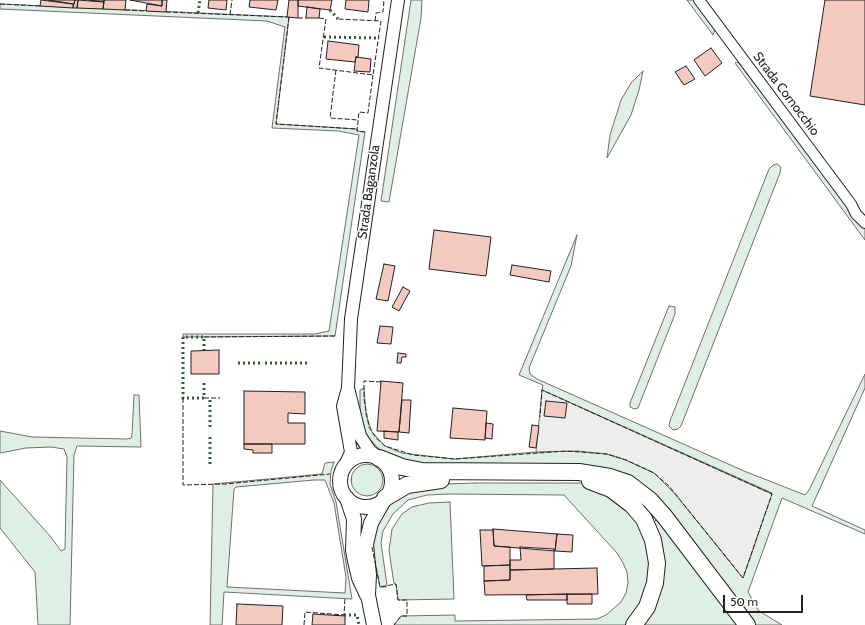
<!DOCTYPE html>
<style>
body{margin:0}
#map{position:relative;width:865px;height:625px;overflow:hidden;background:#fff;font-family:Cabin,sans-serif}
canvas{display:block}
.scale{position:absolute;left:723px;top:595px;width:80px;height:18px;box-sizing:border-box;border:2px solid #222;border-top:0;padding-left:5px;font-size:12px;line-height:14px;white-space:nowrap;color:#222;-webkit-text-stroke:3px #fff;paint-order:stroke}
</style>
<div id="map">
<canvas width="865" height="625"></canvas>
<div class="scale">50 m</div>
</div>
<script>
const ctx = document.querySelector('canvas').getContext('2d');
ctx.lineJoin = 'round';
function fill(path, color) { ctx.fillStyle = color; ctx.fill(path, 'evenodd'); }
const poly = rows => new Path2D(rows.map(r => 'M' + r).join(''));
function stroke(path, color, width, dash) { ctx.strokeStyle = color; ctx.lineWidth = width; ctx.lineCap = dash ? 'butt' : 'round'; ctx.setLineDash(dash || []); ctx.stroke(path); }
function label(font, color, halo, rows, align = 'center') {
  ctx.font = font + ' Cabin,sans-serif'; ctx.lineWidth = 3; ctx.setLineDash([]); ctx.textBaseline = 'middle'; ctx.strokeStyle = halo; ctx.fillStyle = color; for (const [text, x, y, turn = 0] of rows) {
    ctx.save(); ctx.translate(x, y); ctx.rotate((+turn || 0) * Math.PI / 180); ctx.textAlign = isNaN(turn) ? turn : align; if (halo) ctx.strokeText(text, 0, 0); ctx.fillText(text, 0, 0); ctx.restore();
  }
}
const green = poly([
 [411,0,422,0,421,18,389,202,381,201,411,0],
 [687,0,694,0,715,30,713,35,687,0],
 [0,4,289,17,276,124,357,129,357,131,365,132,335,336,183,337,183,334,315,334,329,331,359,135,338,131,272,128,285,27,267,21,0,9,0,4],
 [738,62,865,228,865,240,735,63,738,62],
 [643,71,639,90,631,115,607,158,610,135,621,100,631,83,643,71],
 [777,164,781,167,780,173,681,426,678,429,673,430,669,426,670,421,769,169,773,165,777,164],
 [577,235,571,266,529,368,530,374,537,379,744,471,805,495,809,490,865,374,865,388,812,506,865,530,865,534,782,498,748,592,759,611,782,625,754,625,642,487,410,462,379,449,366,435,360,415,360,390,364,388,366,415,372,432,385,446,402,453,454,459,536,452,577,451,607,454,626,460,654,473,669,486,743,578,772,493,542,390,543,385,519,375,577,235],
 [669,306,675,307,675,314,638,408,634,409,630,407,630,403,669,306],
 [134,395,139,395,141,447,77,446,74,455,70,625,38,625,35,572,0,528,0,480,50,536,61,551,65,549,67,457,64,449,51,447,26,448,0,453,0,431,32,437,127,439,131,438,132,435,134,395],
 [334,462,331,471,330,484,336,502,352,599,224,592,222,625,210,625,213,484,322,474,325,463,334,462],
 [314,480,325,480,334,503,346,577,345,593,227,587,234,489,236,487,314,480],
 '351 480a16 16 0 1 1 32 0a16 16 0 1 1-32 0Z',
 [475,483,582,483,587,484,629,508,649,544,649,588,627,625,394,625,401,616,455,615,455,621,597,619,606,615,621,602,626,593,628,583,627,572,623,563,617,553,564,495,449,494,427,495,408,500,393,514,383,531,381,543,387,585,386,587,380,587,372,547,375,531,388,506,407,491,445,484,475,483],
 [450,502,454,599,398,600,396,584,394,584,389,550,392,529,402,514,412,507,429,503,450,502],
 [657,519,739,625,642,625,649,615,653,523,657,519]
]);
fill(green, '#e0efe3');
stroke(green, '#6f6f6f', 1);
const parking = poly([
 [542,390,772,494,743,578,675,494,654,473,626,460,607,454,577,451,536,452,542,390]
]);
fill(parking, '#ededed');
stroke(parking, '#6f6f6f', 1);
const building = poly([
 [41,0,73,4,73,8,40,6,41,0],
 [48,0,75,0,74,4,48,0],
 [75,0,78,0,77,8,73,8,75,0],
 [78,0,104,2,103,9,77,8,78,0],
 [89,0,104,0,104,2,89,0],
 [104,0,126,0,125,10,103,9,104,0],
 [130,0,162,0,162,6,130,0],
 [162,0,167,0,166,12,146,11,147,4,162,6,162,0],
 [209,0,227,0,226,10,208,8,209,0],
 [250,0,278,0,276,10,249,7,250,0],
 [289,0,298,0,298,18,287,17,289,0],
 [298,0,332,0,330,10,298,6,298,0],
 [346,0,369,0,368,12,345,9,346,0],
 [825,0,865,0,865,105,810,96,825,0],
 [307,7,320,9,319,18,306,18,307,7],
 [328,41,359,45,358,57,356,57,355,62,326,59,328,41],
 [711,48,722,63,705,76,694,60,711,48],
 [356,57,371,59,370,72,354,71,356,57],
 [686,66,695,79,684,85,675,72,686,66],
 [434,230,491,237,486,276,429,269,434,230],
 [384,264,395,266,388,301,376,299,384,264],
 [512,265,551,271,549,282,510,275,512,265],
 [403,287,410,291,399,311,392,307,403,287],
 [380,326,393,327,391,344,377,343,380,326],
 [219,350,219,374,191,374,191,351,219,350],
 [398,353,406,354,406,357,402,357,401,363,397,363,398,353],
 [381,381,403,383,399,432,377,431,381,381],
 [244,391,305,392,305,414,288,413,288,423,305,423,305,444,244,444,244,391],
 [402,400,411,400,409,433,399,432,402,400],
 [546,401,567,403,565,418,544,416,546,401],
 [453,408,487,411,485,440,450,438,453,408],
 [486,423,493,424,492,439,485,438,486,423],
 [532,425,539,426,536,448,529,447,532,425],
 [384,431,398,432,398,440,384,438,384,431],
 [244,444,272,444,272,453,253,453,253,450,244,449,244,444],
 [493,529,557,534,555,551,494,546,493,529],
 [480,530,493,530,494,546,510,547,510,565,482,566,480,530],
 [557,534,573,535,572,552,555,551,557,534],
 [520,547,554,549,554,569,510,570,510,560,521,560,520,547],
 [510,565,510,580,484,581,484,566,510,565],
 [597,568,598,594,485,595,484,581,510,580,510,570,597,568],
 [567,594,592,594,592,604,567,604,567,594],
 [567,594,567,600,527,600,526,595,567,594],
 [237,604,283,606,282,625,236,625,237,604],
 [313,614,345,616,345,625,312,625,313,614]
]);
fill(building, '#f3c9c0');
stroke(building, '#222', 1);
const minor = poly([
 [699,0,851,204,856,214,865,223]
]);
const tertiary = poly([
 [348,388,360,436,370,451,379,458],
 [345,466,351,452,343,406,348,388,351,319,398,0]
]);
const secondary = poly([
 '340 481a26 26 0 1 1 52 0a26 26 0 1 1-52 0Z',
 [347,498,354,519,353,550,355,561,359,578,367,595],
 [374,625,368,595,369,575,366,544,371,523,384,500]
]);
const trunk = poly([
 [379,458,402,467,422,471,579,472,610,477,628,483,650,500,665,517,747,625],
 [590,481,611,489,632,505,644,519,653,540,657,563,655,583,647,607,634,625],
 [385,498,407,485,441,480]
]);
stroke(minor, '#222', 12);
stroke(tertiary, '#222', 14);
stroke(secondary, '#222', 16);
stroke(trunk, '#222', 18);
stroke(minor, '#fff', 10);
stroke(tertiary, '#fff', 12);
stroke(secondary, '#fff', 14);
stroke(trunk, '#fff', 16);
stroke(poly([
 [330,10,338,19],
 [198,13,200,0],
 [324,37,379,38],
 [238,363,262,363],
 [265,363,310,363],
 [204,383,204,398,183,398,183,337,204,337,204,350],
 [210,427,210,399],
 [210,464,210,434],
 [344,615,357,615,359,625]
]), '#2f5e38', 3, [2, 3]);
stroke(poly([
 [0,4,40,6],
 [125,10,146,11],
 [166,12,287,17],
 [230,15,232,0],
 [289,17,276,124,357,129],
 [298,18,306,18],
 [319,18,326,19,319,68,373,75,381,21,338,19],
 [375,21,376,13,383,12,384,0],
 [336,70,330,118,358,120],
 [365,132,357,131,359,112,368,113,373,75],
 [204,337,335,336],
 [381,382,364,381,364,399,369,427,376,438,385,446,413,455,455,459,566,451,607,454,626,460,654,473,669,486,743,578,772,494,542,390,540,417],
 [183,398,183,485,225,484,330,474],
 [204,398,220,398],
 [372,547,380,587,396,584,398,600,407,600,407,616,401,616,394,625],
 [304,625,305,612,344,615,345,598]
]), '#222', 1, [5, 2]);
label('13px', '#222', '#fff', [
 ["Strada Cornocchio",786,94,53],
 ["Strada Baganzola",369,192,-82]
]);
</script>
